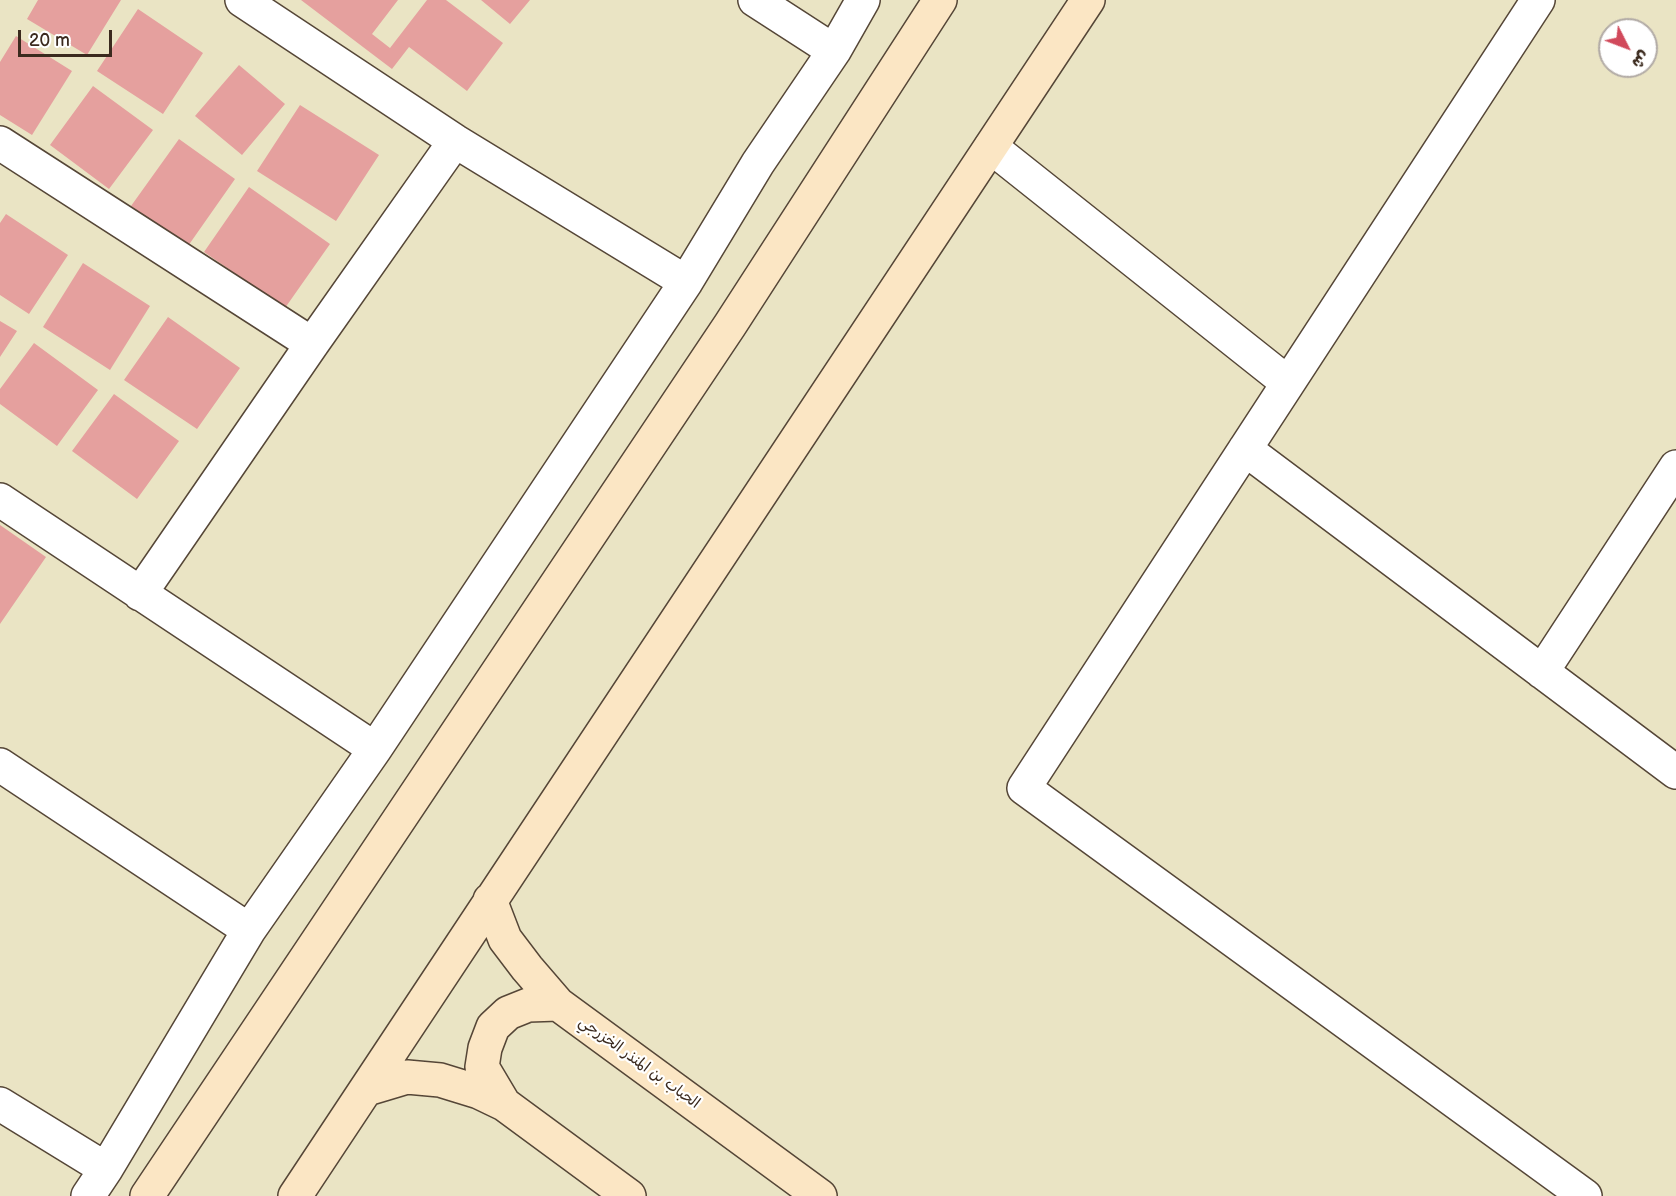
<!DOCTYPE html>
<meta charset="utf-8">
<style>
body{margin:0}
#map{position:relative;width:1676px;height:1196px;overflow:hidden;background:#eae4c4;font-family:"Balsamiq Sans","Playpen Sans Arabic",sans-serif}
canvas{display:block}
.north{position:absolute;left:1598px;top:18px;width:60px;height:60px;box-sizing:border-box;background:#fff;border:2px solid #b1aaa5;border-radius:50%;rotate:132deg;font-size:16px;font-weight:700;line-height:24px;text-align:center;color:#3b2a1e}
.north::after{content:'';display:block;margin:auto;width:21px;height:27px;background:#d1495b;clip-path:polygon(50% 0,100% 100%,50% 72%,0 100%)}
.scale{position:absolute;left:18px;top:30px;width:94px;height:27px;box-sizing:border-box;border:3px solid #3b2a1e;border-top:0;padding-left:8px;font-size:18px;line-height:21px;white-space:nowrap;color:#3b2a1e;-webkit-text-stroke:4px #fff;paint-order:stroke}
</style>
<div id="map">
<canvas width="1676" height="1196"></canvas>
<div class="north">ش</div>
<div class="scale">20 m</div>
</div>
<script>
const ctx = document.querySelector('canvas').getContext('2d');
ctx.lineJoin = 'round';
function fill(path, color) { ctx.fillStyle = color; ctx.fill(path, 'evenodd'); }
const poly = rows => new Path2D(rows.map(r => 'M' + r).join(''));
function stroke(path, color, width, dash) { ctx.strokeStyle = color; ctx.lineWidth = width; ctx.lineCap = dash ? 'butt' : 'round'; ctx.setLineDash(dash || []); ctx.stroke(path); }
function label(font, color, halo, rows, align = 'center') {
  ctx.font = font + ' "Balsamiq Sans","Playpen Sans Arabic",sans-serif'; ctx.lineWidth = 4.5; ctx.setLineDash([]); ctx.textBaseline = 'middle'; ctx.strokeStyle = halo; ctx.fillStyle = color; for (const [text, x, y, turn = 0] of rows) {
    ctx.save(); ctx.translate(x, y); ctx.rotate((+turn || 0) * Math.PI / 180); ctx.textAlign = isNaN(turn) ? turn : align; if (halo) ctx.strokeText(text, 0, 0); ctx.fillText(text, 0, 0); ctx.restore();
  }
}
fill(poly([
 [38,0,121,0,87,55,27,19],
 [301,0,398,0,372,34,390,48,427,0,446,0,503,43,467,91,409,47,392,69],
 [481,0,530,0,510,24],
 [138,9,203,53,163,114,97,71],
 [16,36,72,71,32,135,0,115,0,62],
 [239,65,285,104,242,155,195,116],
 [93,86,153,130,109,189,50,145],
 [300,105,379,155,336,221,257,171],
 [179,139,235,179,188,246,131,206],
 [249,187,330,244,285,308,204,252],
 [6,214,68,255,29,314,0,295,0,223],
 [83,263,150,306,110,370,43,327],
 [168,317,240,368,197,429,124,380],
 [0,321,17,331,0,357],
 [34,343,98,390,57,446,0,404,0,389],
 [114,394,179,441,137,499,72,451],
 [0,525,46,557,0,624]
]), '#e5a09e');
const street = poly([
 [242,0,455,141,686,282],
 [755,0,834,51],
 [1538,0,1024,788,1585,1196],
 [0,143,312,344],
 [991,147,1288,383],
 [1245,449,1676,772],
 [0,500,375,749],
 [140,594,312,344,455,141],
 [1542,672,1676,467],
 [0,765,249,930],
 [0,1104,106,1169],
 [88,1196,106,1169,249,930,375,749,686,282,758,163,834,51,863,0]
]);
const secondary = poly([
 [490,900,505,939,527,968,558,1004,820,1196],
 [367,1089,407,1077,440,1080,479,1092,504,1104,629,1196],
 [504,1104,482,1067,485,1048,493,1027,508,1013,528,1005,558,1004],
 [147,1196,730,325,940,0],
 [295,1196,1088,0]
]);
stroke(street, '#554637', 36);
stroke(secondary, '#554637', 36);
stroke(street, '#fff', 33);
stroke(secondary, '#fbe6c4', 33);
label('15px', '#3b2a1e', '#fff', [
 ["الحباب بن المنذر الخزرجي",639,1063,36]
]);
</script>
